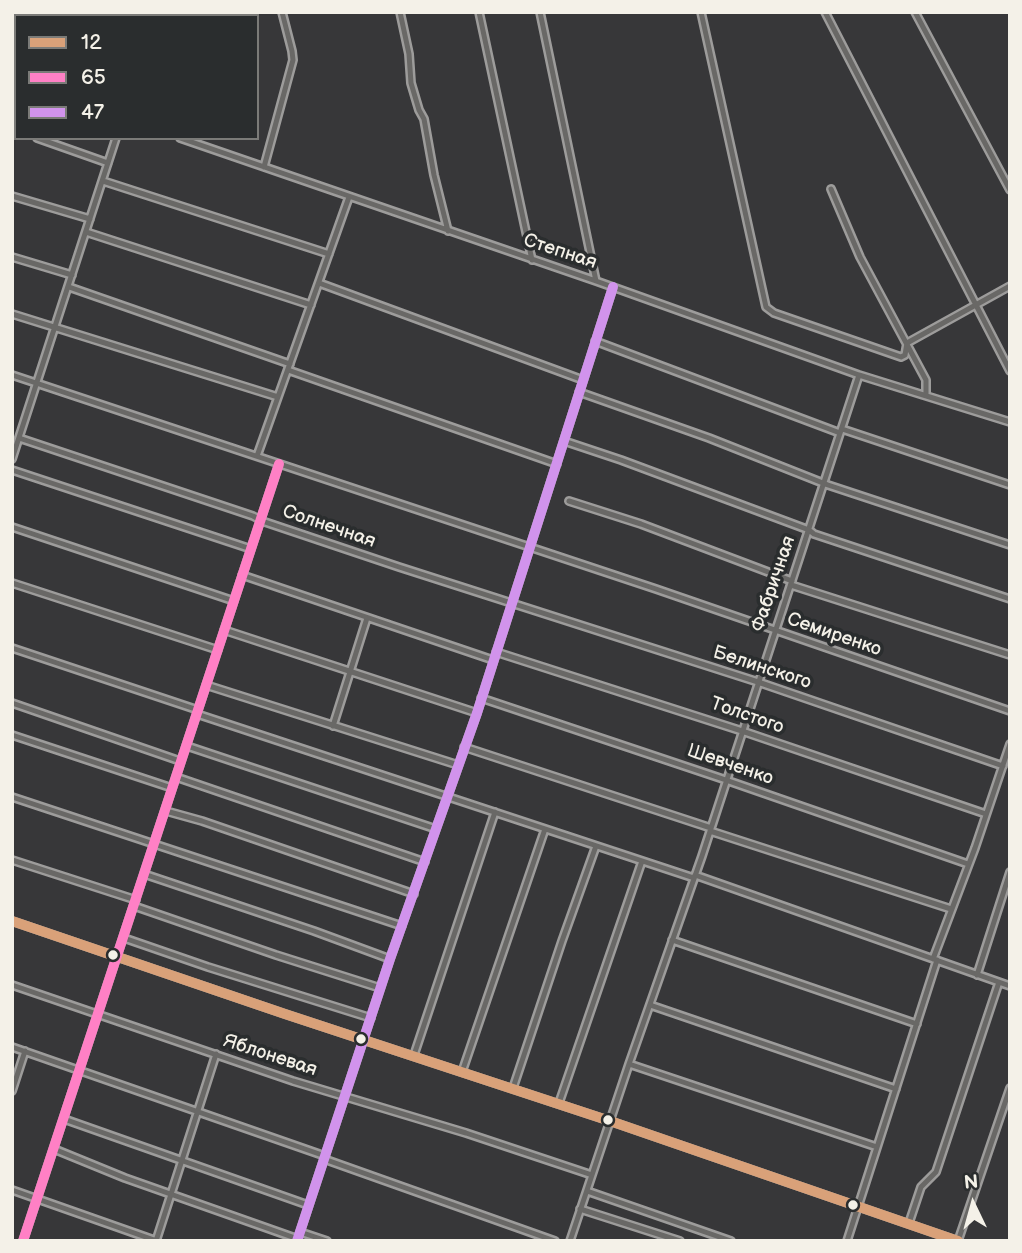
<!DOCTYPE html>
<meta charset="utf-8">
<style>
body{margin:0}
#map{position:relative;width:1022px;height:1253px;overflow:hidden;background:#373739;font-family:"Balsamiq Sans",sans-serif}
canvas{display:block}
.frame{position:absolute;inset:0;border:14px solid #f4f1e8;pointer-events:none}
.legend{position:absolute;left:14px;top:14px;width:245px;height:126px;box-sizing:border-box;background:#2a2d2e;border:2px solid #7b7b78;margin:0;padding:9px 12px;list-style:none;font-size:21px;color:#f4f1e8}
.legend li{display:flex;align-items:center;gap:14px;height:35px}
.legend b{width:35px;border:2px solid #7b7b78}
.north{position:absolute;left:938px;top:1169px;width:70px;height:70px;-webkit-text-stroke:5px #2a2d2e;paint-order:stroke;rotate:355deg;font-size:19px;font-weight:700;line-height:28px;text-align:center;color:#f4f1e8}
.north::after{content:'';display:block;margin:auto;width:24px;height:32px;background:#f4f1e8;clip-path:polygon(50% 0,100% 100%,50% 72%,0 100%)}
</style>
<div id="map">
<canvas width="1022" height="1253"></canvas>
<div class="frame"></div>
<ul class="legend">
<li><b style="height:9px;background:#d9a179"></b>12</li>
<li><b style="height:9px;background:#ff80c5"></b>65</li>
<li><b style="height:9px;background:#d193ec"></b>47</li>
</ul>
<div class="north">N</div>
</div>
<script>
const ctx = document.querySelector('canvas').getContext('2d');
ctx.lineJoin = 'round';
const poly = rows => new Path2D(rows.map(r => 'M' + r).join(''));
function stroke(path, color, width, dash) { ctx.strokeStyle = color; ctx.lineWidth = width; ctx.lineCap = dash ? 'butt' : 'round'; ctx.setLineDash(dash || []); ctx.stroke(path); }
function label(font, color, halo, rows, align = 'center') {
  ctx.font = font + ' "Balsamiq Sans",sans-serif'; ctx.lineWidth = 7; ctx.setLineDash([]); ctx.textBaseline = 'middle'; ctx.strokeStyle = halo; ctx.fillStyle = color; for (const [text, x, y, turn = 0] of rows) {
    ctx.save(); ctx.translate(x, y); ctx.rotate((+turn || 0) * Math.PI / 180); ctx.textAlign = isNaN(turn) ? turn : align; if (halo) ctx.strokeText(text, 0, 0); ctx.fillText(text, 0, 0); ctx.restore();
  }
}
const minor = poly([
 [400,12,409,54,411,83,419,110,424,119,434,175,448,231],
 [479,12,532,260],
 [540,12,596,281],
 [701,12,766,307,774,313,901,357,905,355,907,343,1010,286],
 [825,12,1010,371],
 [915,12,1010,190],
 [44,16,46,12],
 [135,16,136,12],
 [223,16,224,12],
 [12,79,16,80],
 [12,130,16,131],
 [37,138,108,163],
 [180,138,596,281,859,375,1010,422],
 [264,167,293,60,292,51,282,12],
 [103,181,329,254],
 [831,189,860,257,926,380,926,396],
 [12,196,90,219],
 [86,232,311,305],
 [12,257,72,275],
 [319,283,583,380],
 [69,287,290,364],
 [12,314,278,397],
 [595,341,840,433],
 [288,370,557,464],
 [12,375,656,589,1010,711],
 [579,392,709,438,828,485,1010,545],
 [842,429,1010,485],
 [19,438,253,516,262,521,399,567,758,682,1003,766],
 [564,441,621,460,809,530,814,534,1010,599],
 [257,456,349,197],
 [12,459,116,138],
 [12,470,251,549],
 [569,501,641,524,792,581],
 [12,527,234,601],
 [242,575,493,660],
 [12,583,218,650],
 [791,585,1010,655],
 [224,630,477,713],
 [12,648,198,710],
 [496,652,742,731,986,814],
 [206,685,458,765],
 [481,698,720,778,968,864],
 [12,703,180,761],
 [197,714,694,878],
 [333,726,367,618],
 [12,735,172,788],
 [187,746,436,829],
 [464,747,711,828],
 [176,777,425,862],
 [12,797,402,926],
 [166,811,202,821,414,894],
 [710,831,951,909],
 [12,860,136,900],
 [144,874,314,931,390,959],
 [695,875,1010,986],
 [134,906,276,955,380,988],
 [12,921,285,1014,610,1121,958,1241],
 [124,938,208,967,371,1018],
 [672,940,917,1024],
 [933,959,975,848,1010,744],
 [977,975,1010,872],
 [12,985,293,1081,466,1133,592,1175],
 [650,1005,896,1089],
 [12,1047,325,1156],
 [414,1055,495,812],
 [629,1064,877,1147],
 [462,1072,545,829],
 [513,1088,562,941,596,846],
 [12,1091,25,1051],
 [559,1103,642,861],
 [64,1119,308,1205],
 [54,1149,125,1178,298,1239],
 [324,1159,555,1241],
 [12,1190,157,1241],
 [587,1191,731,1241],
 [580,1209,680,1241],
 [909,1223,921,1187,936,1172,999,982],
 [300,1232,327,1241],
 [23,1241,279,464],
 [156,1241,216,1054],
 [297,1241,390,959,477,713,613,287],
 [570,1241,629,1064,702,856,859,375],
 [847,1241,937,960],
 [958,1241,1010,1088]
]);
stroke(minor, '#9d9c9b', 10);
stroke(minor, '#696866', 5);
stroke(poly([
 [12,921,285,1014,610,1121,958,1241]
]), '#d9a179', 10);
stroke(poly([
 [23,1241,279,464]
]), '#ff80c5', 10);
stroke(poly([
 [297,1241,390,959,477,713,613,287]
]), '#d193ec', 10);
for (const [x, y, r, color] of [
 [113,955,6,"#f4f1e8"],
 [361,1039,6,"#f4f1e8"],
 [608,1120,6,"#f4f1e8"],
 [853,1205,6,"#f4f1e8"]
]) { const dot = new Path2D(); dot.arc(x, y, r, 0, 2 * Math.PI); ctx.fillStyle = color; ctx.fill(dot); stroke(dot, '#2a2d2e', 2.5); }
label('19px', '#f4f1e8', '#2a2d2e', [
 ["Степная",560,252,18],
 ["Солнечная",329,527,19],
 ["Фабричная",774,584,-71],
 ["Семиренко",834,635,19],
 ["Белинского",762,668,18],
 ["Толстого",747,716,19],
 ["Шевченко",730,765,19],
 ["Яблоневая",270,1056,18]
]);
</script>
